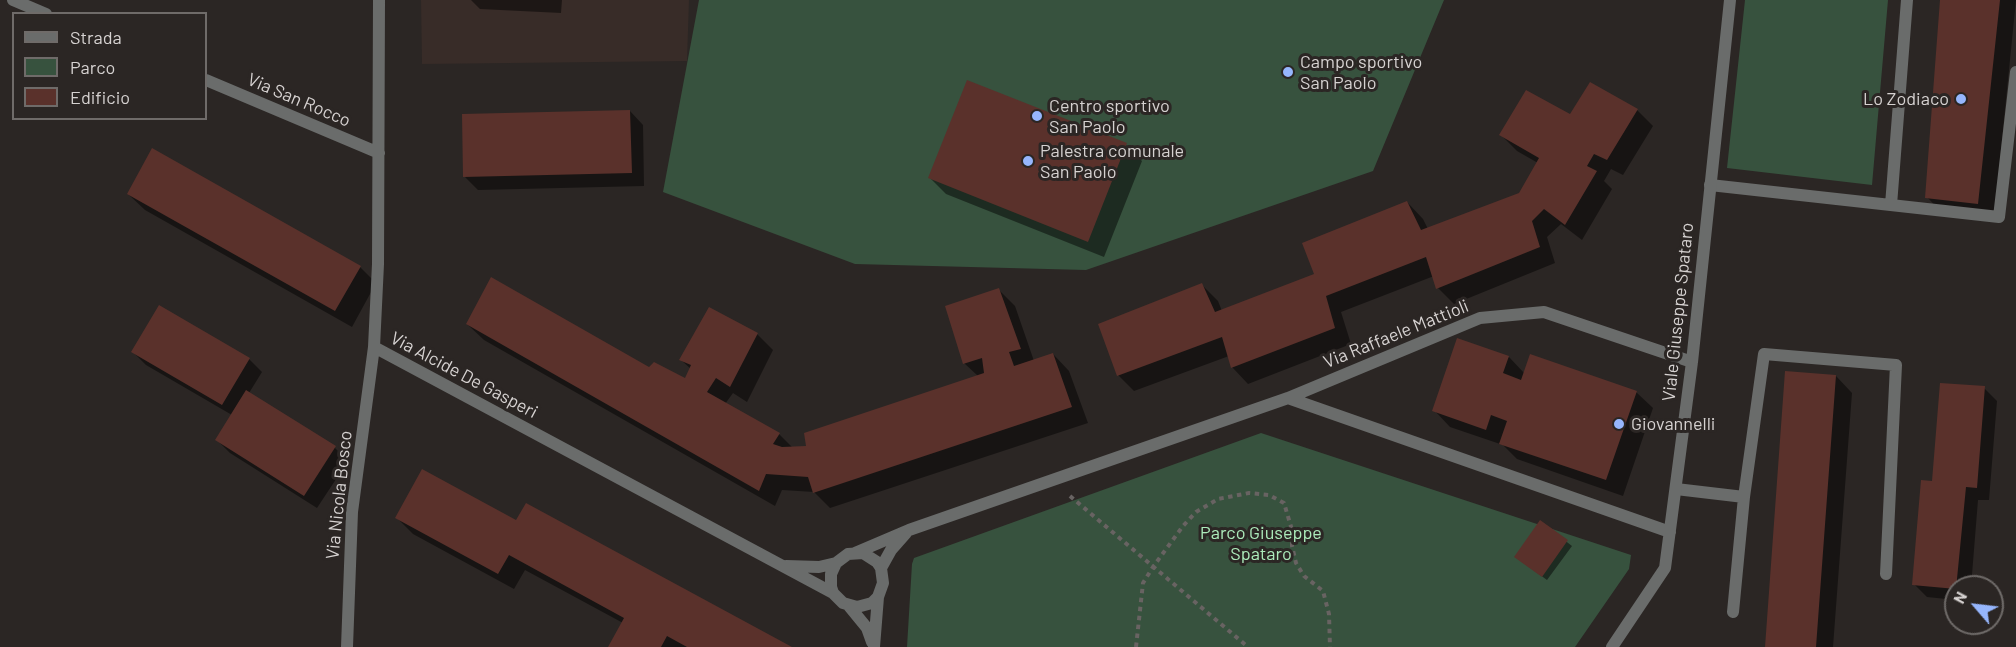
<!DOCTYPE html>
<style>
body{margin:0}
#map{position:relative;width:2016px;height:647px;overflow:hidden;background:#2b2624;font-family:Barlow,sans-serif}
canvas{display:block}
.legend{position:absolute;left:12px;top:12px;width:195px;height:108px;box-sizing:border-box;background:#2b2624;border:2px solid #6f6b69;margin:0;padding:8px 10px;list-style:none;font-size:18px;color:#d6d2d1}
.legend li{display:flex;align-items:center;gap:12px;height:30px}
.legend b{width:30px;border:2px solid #6f6b69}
.north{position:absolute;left:1944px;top:575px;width:60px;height:60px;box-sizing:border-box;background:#2b2624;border:2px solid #6f6b69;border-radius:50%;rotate:298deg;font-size:16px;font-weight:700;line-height:24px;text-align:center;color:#d6d2d1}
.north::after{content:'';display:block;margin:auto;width:21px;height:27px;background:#96b6fd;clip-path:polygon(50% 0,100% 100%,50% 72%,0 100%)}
</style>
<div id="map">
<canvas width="2016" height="647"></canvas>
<ul class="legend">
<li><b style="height:8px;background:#6a6c6b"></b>Strada</li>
<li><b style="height:16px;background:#37523e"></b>Parco</li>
<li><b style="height:16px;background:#5a312b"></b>Edificio</li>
</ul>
<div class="north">N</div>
</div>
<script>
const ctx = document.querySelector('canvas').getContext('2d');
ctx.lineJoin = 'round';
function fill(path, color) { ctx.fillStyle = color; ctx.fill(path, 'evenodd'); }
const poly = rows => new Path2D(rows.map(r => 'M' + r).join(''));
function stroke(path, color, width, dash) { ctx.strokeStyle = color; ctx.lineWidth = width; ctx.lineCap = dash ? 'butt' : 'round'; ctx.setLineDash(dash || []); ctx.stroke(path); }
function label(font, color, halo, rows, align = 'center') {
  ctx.font = font + ' Barlow,sans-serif'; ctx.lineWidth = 6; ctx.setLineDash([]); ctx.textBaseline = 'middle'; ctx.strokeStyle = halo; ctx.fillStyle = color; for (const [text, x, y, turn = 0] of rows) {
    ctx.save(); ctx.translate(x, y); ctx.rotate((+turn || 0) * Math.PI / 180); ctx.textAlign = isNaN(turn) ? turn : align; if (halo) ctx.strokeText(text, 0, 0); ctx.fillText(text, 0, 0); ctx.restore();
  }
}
fill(poly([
 [421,0,689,0,687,61,422,64]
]), '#382c28');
fill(poly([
 [699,0,1444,0,1373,171,1086,270,855,264,663,192],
 [1745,0,1888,0,1872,185,1727,168],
 [1261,433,1631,555,1629,569,1575,647,907,647,912,564,914,558]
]), '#37523e');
fill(poly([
 [471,0,562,0,561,13,480,9],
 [1941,0,2016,0,1994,219,1943,214,1927,197],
 [1637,110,1653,126,1623,175,1611,169,1604,181,1612,189,1582,240,1561,224,1547,237,1555,263,1454,304,1438,288,1434,276,1341,312,1351,344,1248,384,1232,367,1229,356,1134,391,1118,375,1202,285,1218,301,1222,311,1316,275,1407,202,1423,219,1428,229,1520,195,1538,163,1517,151,1501,135,1571,116],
 [630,111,643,125,644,186,478,190,465,177],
 [1126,145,1142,161,1104,257,946,194,930,178],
 [128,194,360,267,376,283,352,327,145,210],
 [998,289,1015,306,1034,361,1053,354,1069,371,1088,423,830,508,814,492,782,490,775,506,484,340,467,324,649,369,686,380,691,369,681,360,757,334,773,350,747,402,733,393,725,404,779,434,793,448,807,447,978,376,964,363],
 [133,352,249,359,262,372,249,393,335,448,348,461,317,508,230,453,217,440,232,415,146,365],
 [1509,357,1525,374,1636,392,1653,408,1623,496,1517,459,1503,445,1450,427,1434,410],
 [1836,376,1852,393,1833,647,1767,647],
 [1984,388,1997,401,1989,500,1978,500,1971,587,1956,587,1956,600,1927,597,1914,584,1934,482],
 [397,518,517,522,788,647,610,647,623,623,525,570,514,589,413,534],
 [1541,522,1572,546,1547,580,1521,561]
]), '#0007');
fill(poly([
 [1940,0,2000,0,1978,204,1925,198],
 [967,80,1127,143,1088,242,928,178],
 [1590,82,1638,109,1607,160,1594,154,1587,166,1597,171,1565,225,1544,209,1532,221,1540,247,1436,289,1426,257,1326,296,1335,328,1231,368,1222,337,1117,376,1098,324,1202,283,1215,312,1314,274,1302,243,1407,201,1421,230,1519,193,1539,158,1499,135,1526,90,1570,114],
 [630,110,632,173,463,177,462,114],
 [152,148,361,266,335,311,127,194],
 [491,277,649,367,654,362,685,378,691,365,679,360,709,307,758,333,730,387,716,378,707,392,780,433,773,444,782,447,806,446,804,433,984,373,982,358,963,364,945,306,999,288,1021,349,1009,352,1014,366,1053,353,1072,407,813,493,808,477,766,474,759,491,466,324],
 [159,305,250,358,222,405,131,352],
 [1457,338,1509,356,1503,373,1521,380,1530,354,1637,391,1606,480,1499,444,1507,421,1491,415,1486,430,1432,411],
 [1785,371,1836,375,1816,647,1765,647],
 [1940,383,1985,386,1977,488,1966,487,1956,589,1912,585,1921,480,1932,481],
 [246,390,336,446,304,496,215,440],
 [422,469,516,520,526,503,792,647,687,647,667,636,661,647,608,647,624,618,509,555,498,574,395,518],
 [1540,520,1568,540,1542,577,1514,557]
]), '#5a312b');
stroke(poly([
 [1070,496,1248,647],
 [1136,647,1143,583,1153,567,1183,526,1196,512,1218,499,1249,493,1269,495,1284,503,1292,530,1292,546,1296,563,1304,576,1323,591,1329,614,1330,647]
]), '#686362', 4, [4.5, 4.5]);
stroke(poly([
 [1710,185,1999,217,2016,72],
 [1891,205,1907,0],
 [1676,489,1744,497],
 [1733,612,1744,497,1764,354,1896,365,1886,574]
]), '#6a6c6b', 12);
stroke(poly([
 [13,0,46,14],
 [206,80,379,153],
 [374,347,833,593],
 [1288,398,1670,532],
 [855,553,909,530,1288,398,1480,318,1544,312,1692,362],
 [786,566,819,567,836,563,848,554,863,553,877,562,881,568,883,583,878,597,872,603,857,607,843,603,833,593,831,587,831,574,836,563],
 [881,568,891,550,906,533],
 [849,606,867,628,872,642],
 [347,647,352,512,374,347,378,264,379,0],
 [874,647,878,597],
 [1612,647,1665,568,1692,362,1730,0]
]), '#6a6c6b', 12);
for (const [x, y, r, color] of [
 [1288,72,6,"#96b6fd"],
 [1961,99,6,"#96b6fd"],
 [1037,116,6,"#96b6fd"],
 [1028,161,6,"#96b6fd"],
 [1619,424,6,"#96b6fd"]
]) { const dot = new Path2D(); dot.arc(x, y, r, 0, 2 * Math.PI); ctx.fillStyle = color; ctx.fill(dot); stroke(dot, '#2b2624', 2); }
label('18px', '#d6d2d1', '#2b2624', [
 ["Campo sportivo",1300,62],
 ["San Paolo",1300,83],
 ["Lo Zodiaco",1949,99,"right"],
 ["Centro sportivo",1049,106],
 ["San Paolo",1049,127],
 ["Palestra comunale",1040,151],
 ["San Paolo",1040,172],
 ["Giovannelli",1631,424]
], 'left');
label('18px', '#d6d2d1', '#2b2624', [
 ["Via San Rocco",299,100,23],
 ["Viale Giuseppe Spataro",1678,312,-84],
 ["Via Raffaele Mattioli",1396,334,-22],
 ["Via Alcide De Gasperi",464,375,28],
 ["Via Nicola Bosco",339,495,-84]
]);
label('18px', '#acebbb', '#2b2624', [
 ["Parco Giuseppe",1261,533],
 ["Spataro",1261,554]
]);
</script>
